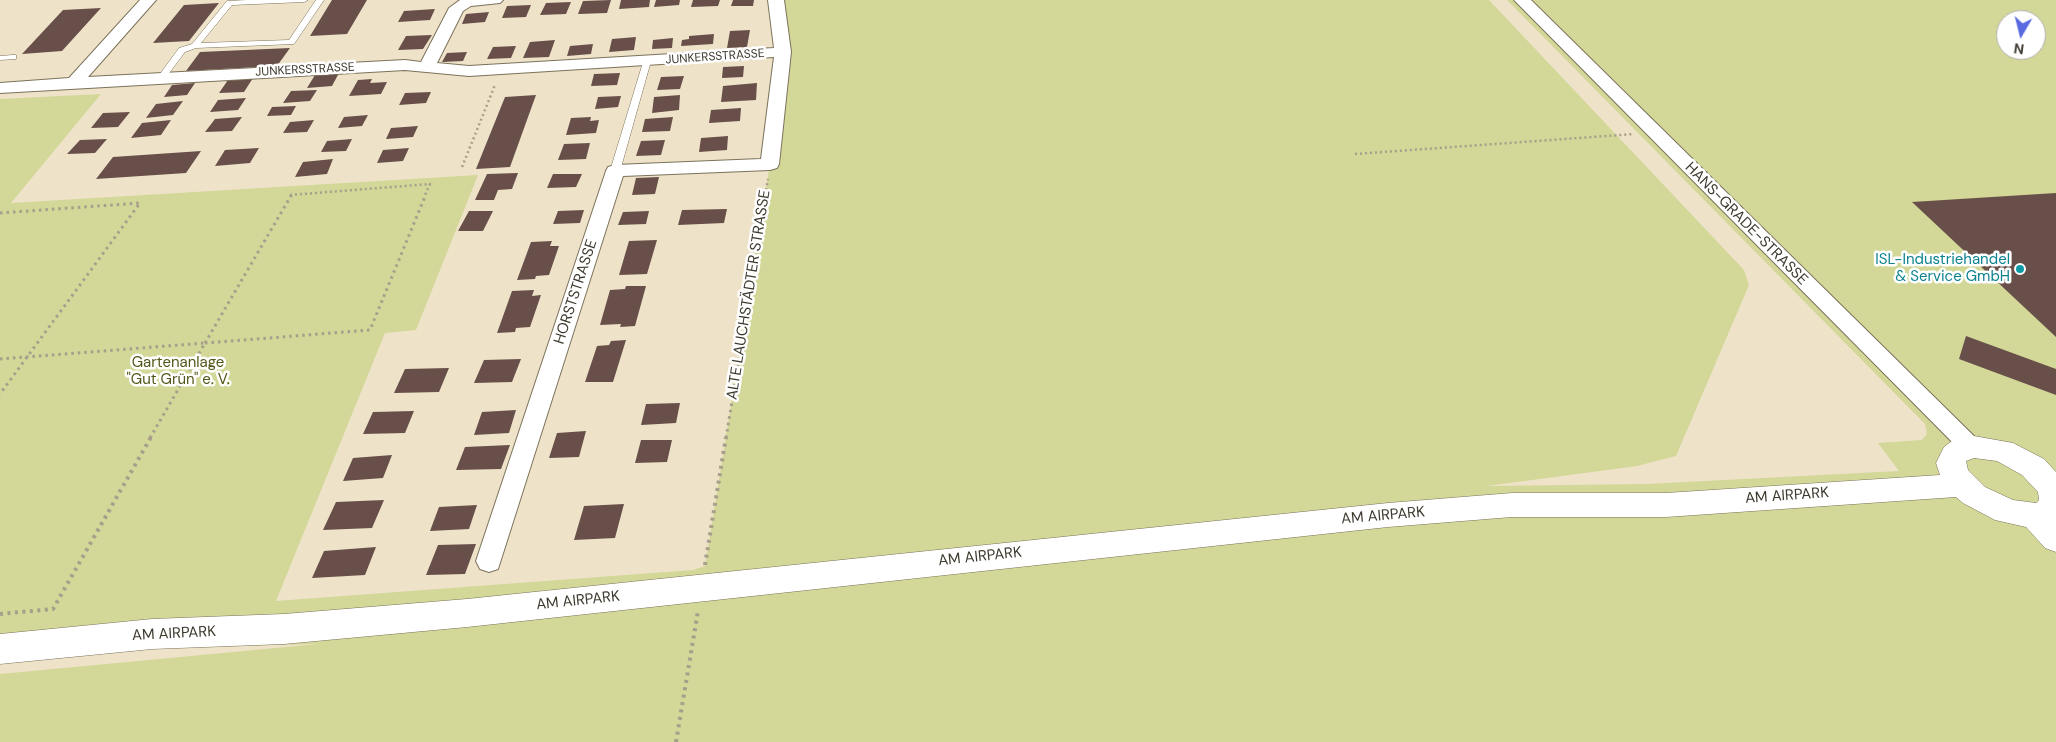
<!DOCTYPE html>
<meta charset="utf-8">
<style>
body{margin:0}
#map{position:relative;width:2056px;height:742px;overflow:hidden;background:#eee3c9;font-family:"DM Sans",sans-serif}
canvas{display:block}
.north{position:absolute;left:1996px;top:10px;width:50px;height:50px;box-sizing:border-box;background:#fff;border:1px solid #b1b0ab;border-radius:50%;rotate:188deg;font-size:14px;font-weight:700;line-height:20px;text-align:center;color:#3d392e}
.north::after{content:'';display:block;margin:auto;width:18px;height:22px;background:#596ae1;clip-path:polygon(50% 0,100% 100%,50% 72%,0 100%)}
</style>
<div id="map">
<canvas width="2056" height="742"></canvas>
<div class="north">N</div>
</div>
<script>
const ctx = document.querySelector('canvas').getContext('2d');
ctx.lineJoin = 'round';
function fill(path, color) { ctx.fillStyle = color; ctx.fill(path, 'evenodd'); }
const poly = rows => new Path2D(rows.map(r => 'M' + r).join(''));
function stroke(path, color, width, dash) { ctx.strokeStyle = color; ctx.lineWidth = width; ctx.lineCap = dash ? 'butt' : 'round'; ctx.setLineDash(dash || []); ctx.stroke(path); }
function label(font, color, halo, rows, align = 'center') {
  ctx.font = font + ' "DM Sans",sans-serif'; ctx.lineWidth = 5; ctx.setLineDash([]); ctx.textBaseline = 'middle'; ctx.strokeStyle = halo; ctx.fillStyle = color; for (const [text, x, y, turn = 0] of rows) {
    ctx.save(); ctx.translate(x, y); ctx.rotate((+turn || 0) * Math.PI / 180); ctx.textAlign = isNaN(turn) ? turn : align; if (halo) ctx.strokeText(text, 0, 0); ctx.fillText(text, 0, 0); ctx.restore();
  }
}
fill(poly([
 [776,0,1489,0,1744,270,1749,285,1676,456,1637,466,1487,486,1647,484,1899,471,1878,443,1922,440,1927,434,1925,424,1507,0,2056,0,2056,742,0,742,0,674,318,644,152,648,0,663,0,99,101,94,11,203,478,175,416,330,385,333,276,601,693,570,705,566,770,164,783,52],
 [2006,20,2036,20,2036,50,2006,50]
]), '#d3d798');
fill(poly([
 [332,0,367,0,347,34,310,36],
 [611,0,607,13,578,14,583,1],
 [621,0,650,0,649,7,619,9],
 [656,0,680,0,679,5,654,7],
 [693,0,720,0,718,6,691,7],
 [733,0,754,0,753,6,731,6],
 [571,2,566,14,540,15,546,3],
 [219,3,189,41,153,43,184,5],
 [531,5,526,17,502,18,507,6],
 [101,8,62,51,22,54,63,10],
 [435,9,430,20,398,22,404,11],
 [489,12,485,22,462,24,466,14],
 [750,30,747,47,727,48,730,31],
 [714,34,713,44,681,46,682,40,689,39,689,36],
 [432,35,423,49,398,50,406,36],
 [636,37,634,50,609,52,612,39],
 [673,38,672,48,652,49,653,40],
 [555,40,549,57,523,58,530,42],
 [593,44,591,54,567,56,570,46],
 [516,46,511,58,487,59,493,47],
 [290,48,277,66,186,71,200,52],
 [467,52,463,61,442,62,447,53],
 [744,66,743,77,722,78,723,67],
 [339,73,332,86,307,88,315,75],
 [620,73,617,85,591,86,594,74],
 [684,76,680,89,657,90,661,77],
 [253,78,244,92,219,93,228,80],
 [372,79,370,83,387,82,381,94,349,96,358,80],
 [195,83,187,95,164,97,172,85],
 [757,83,756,100,721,102,723,86],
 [317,90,310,101,283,103,291,91],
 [431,92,426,103,399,105,405,93],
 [536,95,510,167,476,169,505,97],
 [680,95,679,110,652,113,654,97],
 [621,96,618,107,595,109,598,97],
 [246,98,238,110,210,112,218,100],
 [183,101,173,115,146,118,156,104],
 [296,106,291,115,267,116,272,107],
 [741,108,740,121,709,123,711,110],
 [130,112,118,127,91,128,103,113],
 [368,115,362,126,338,128,344,117],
 [242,117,232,131,205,132,215,119],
 [591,117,590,121,599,120,596,133,566,135,571,118],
 [673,117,670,131,642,132,645,119],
 [171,120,161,135,131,138,142,123],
 [314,120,307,132,283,133,290,122],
 [418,126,413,137,386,139,391,128],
 [728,136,727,150,699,152,701,138],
 [107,139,95,153,67,154,80,140],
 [352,139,346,151,321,152,327,141],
 [665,140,661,155,636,156,641,141],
 [590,143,586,159,558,160,564,144],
 [259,148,250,163,215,166,225,150],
 [409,148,403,161,377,163,383,150],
 [201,151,186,173,96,179,113,157],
 [333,159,327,174,295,177,303,162],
 [518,173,512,189,498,190,494,200,475,200,487,174],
 [553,174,582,174,576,187,547,188],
 [659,177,655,194,632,195,636,178],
 [2056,193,2056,337,1912,202],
 [727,209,724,223,678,225,682,210],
 [584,210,580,223,553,224,558,211],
 [469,211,493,211,483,231,458,231],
 [649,211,646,224,618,225,623,212],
 [657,240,647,274,619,275,629,241],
 [552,241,550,246,559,246,549,275,536,276,535,279,517,280,531,242],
 [626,286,646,286,635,326,620,327,621,324,600,325,610,290,625,289],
 [534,290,532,296,541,295,530,327,516,328,515,332,497,333,512,291],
 [1966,336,2056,369,2056,395,1959,359],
 [626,340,613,382,585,382,597,346,609,345,611,341],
 [521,359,512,382,474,383,484,360],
 [449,368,439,392,394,393,405,369],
 [680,403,676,423,641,425,646,404],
 [516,410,509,433,474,435,482,412],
 [414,411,405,433,363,434,373,412],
 [586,431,579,457,549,458,557,433],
 [641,440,672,440,667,462,635,463],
 [510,445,501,469,456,470,465,447],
 [392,455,383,478,343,481,353,458],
 [384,500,372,528,323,530,336,502],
 [624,504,615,538,574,540,584,506],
 [477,505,469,529,430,531,439,507],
 [476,544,465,574,426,575,438,545],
 [376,547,365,575,312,578,324,551]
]), '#684f49');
const service = poly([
 [247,0,308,0,304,2,232,5,201,43,289,40,316,0,324,0,294,44,196,48,185,52,164,80,158,80,157,78,179,48,192,44,227,1,247,0],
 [13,55,16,55,16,59,0,60,0,56,13,55],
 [644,59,651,61,620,171,615,174,612,173,610,171,644,59]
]);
const minor = poly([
 [140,0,156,0,88,77,405,60,421,62,449,8,460,0,503,0,500,3,471,6,463,11,437,63,469,66,774,48,768,0,784,0,791,52,779,164,777,168,770,170,623,176,498,569,489,572,480,569,476,561,606,171,608,167,615,165,761,159,774,57,469,76,405,70,0,93,0,83,69,78,140,0],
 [1514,0,1531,0,1979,441,1983,447,1979,453,1971,456,1963,453,1514,0]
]);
const tertiary = poly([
 [1974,436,2013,443,2044,459,2056,472,2056,552,2045,548,2026,527,1995,520,1963,503,1956,497,1666,517,1512,517,1388,527,467,627,284,644,152,649,0,664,0,634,152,619,284,614,467,599,1388,503,1512,493,1666,493,1940,475,1936,463,1944,447,1952,441,1974,436],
 [1974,458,1997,461,2022,475,2038,492,2039,500,2036,503,2013,500,1985,487,1968,470,1966,461,1974,458]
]);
stroke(service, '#7c725b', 1);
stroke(minor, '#7c725b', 2);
stroke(tertiary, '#7c725b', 1);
stroke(poly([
 [1355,154,1634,134],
 [462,167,495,85],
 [290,195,430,184,425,195],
 [765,195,768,179]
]), '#a79f8b', 2.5, [2, 3]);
stroke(poly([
 [0,213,140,203,0,394],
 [205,343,292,194],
 [205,343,370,330,426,194],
 [0,359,205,343],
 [150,438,205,343],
 [726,438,766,194]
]), '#a79f8b', 3, [2.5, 4]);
stroke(poly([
 [705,565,726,437],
 [0,614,53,609,151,437],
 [676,742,698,611]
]), '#a79f8b', 4, [3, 4.5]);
fill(service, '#fff');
fill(minor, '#fff');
fill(tertiary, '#fff');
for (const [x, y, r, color] of [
 [2020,269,5,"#0f9aa8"]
]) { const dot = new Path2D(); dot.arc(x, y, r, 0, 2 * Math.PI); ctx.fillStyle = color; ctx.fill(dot); stroke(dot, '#fff', 2); }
label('12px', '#3d392e', '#fff', [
 ["JUNKERSSTRASSE",715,57,-4],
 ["JUNKERSSTRASSE",305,70,-3]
]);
label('15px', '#3d392e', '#fff', [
 ["HANS-GRADE-STRASSE",1746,224,45],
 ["HORSTSTRASSE",576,292,-72],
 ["ALTE LAUCHSTÄDTER STRASSE",749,295,-81],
 ["AM AIRPARK",1787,496,-4],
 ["AM AIRPARK",1383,516,-5],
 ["AM AIRPARK",980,557,-6],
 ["AM AIRPARK",578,601,-6],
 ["AM AIRPARK",174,634,-3]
]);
label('15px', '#0d838f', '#fff', [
 ["ISL-Industriehandel",2010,260],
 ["& Service GmbH",2010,277]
], 'right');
label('15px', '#555619', '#fff', [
 ["Gartenanlage",178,363],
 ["\"Gut Grün\" e. V.",178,380]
]);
</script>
